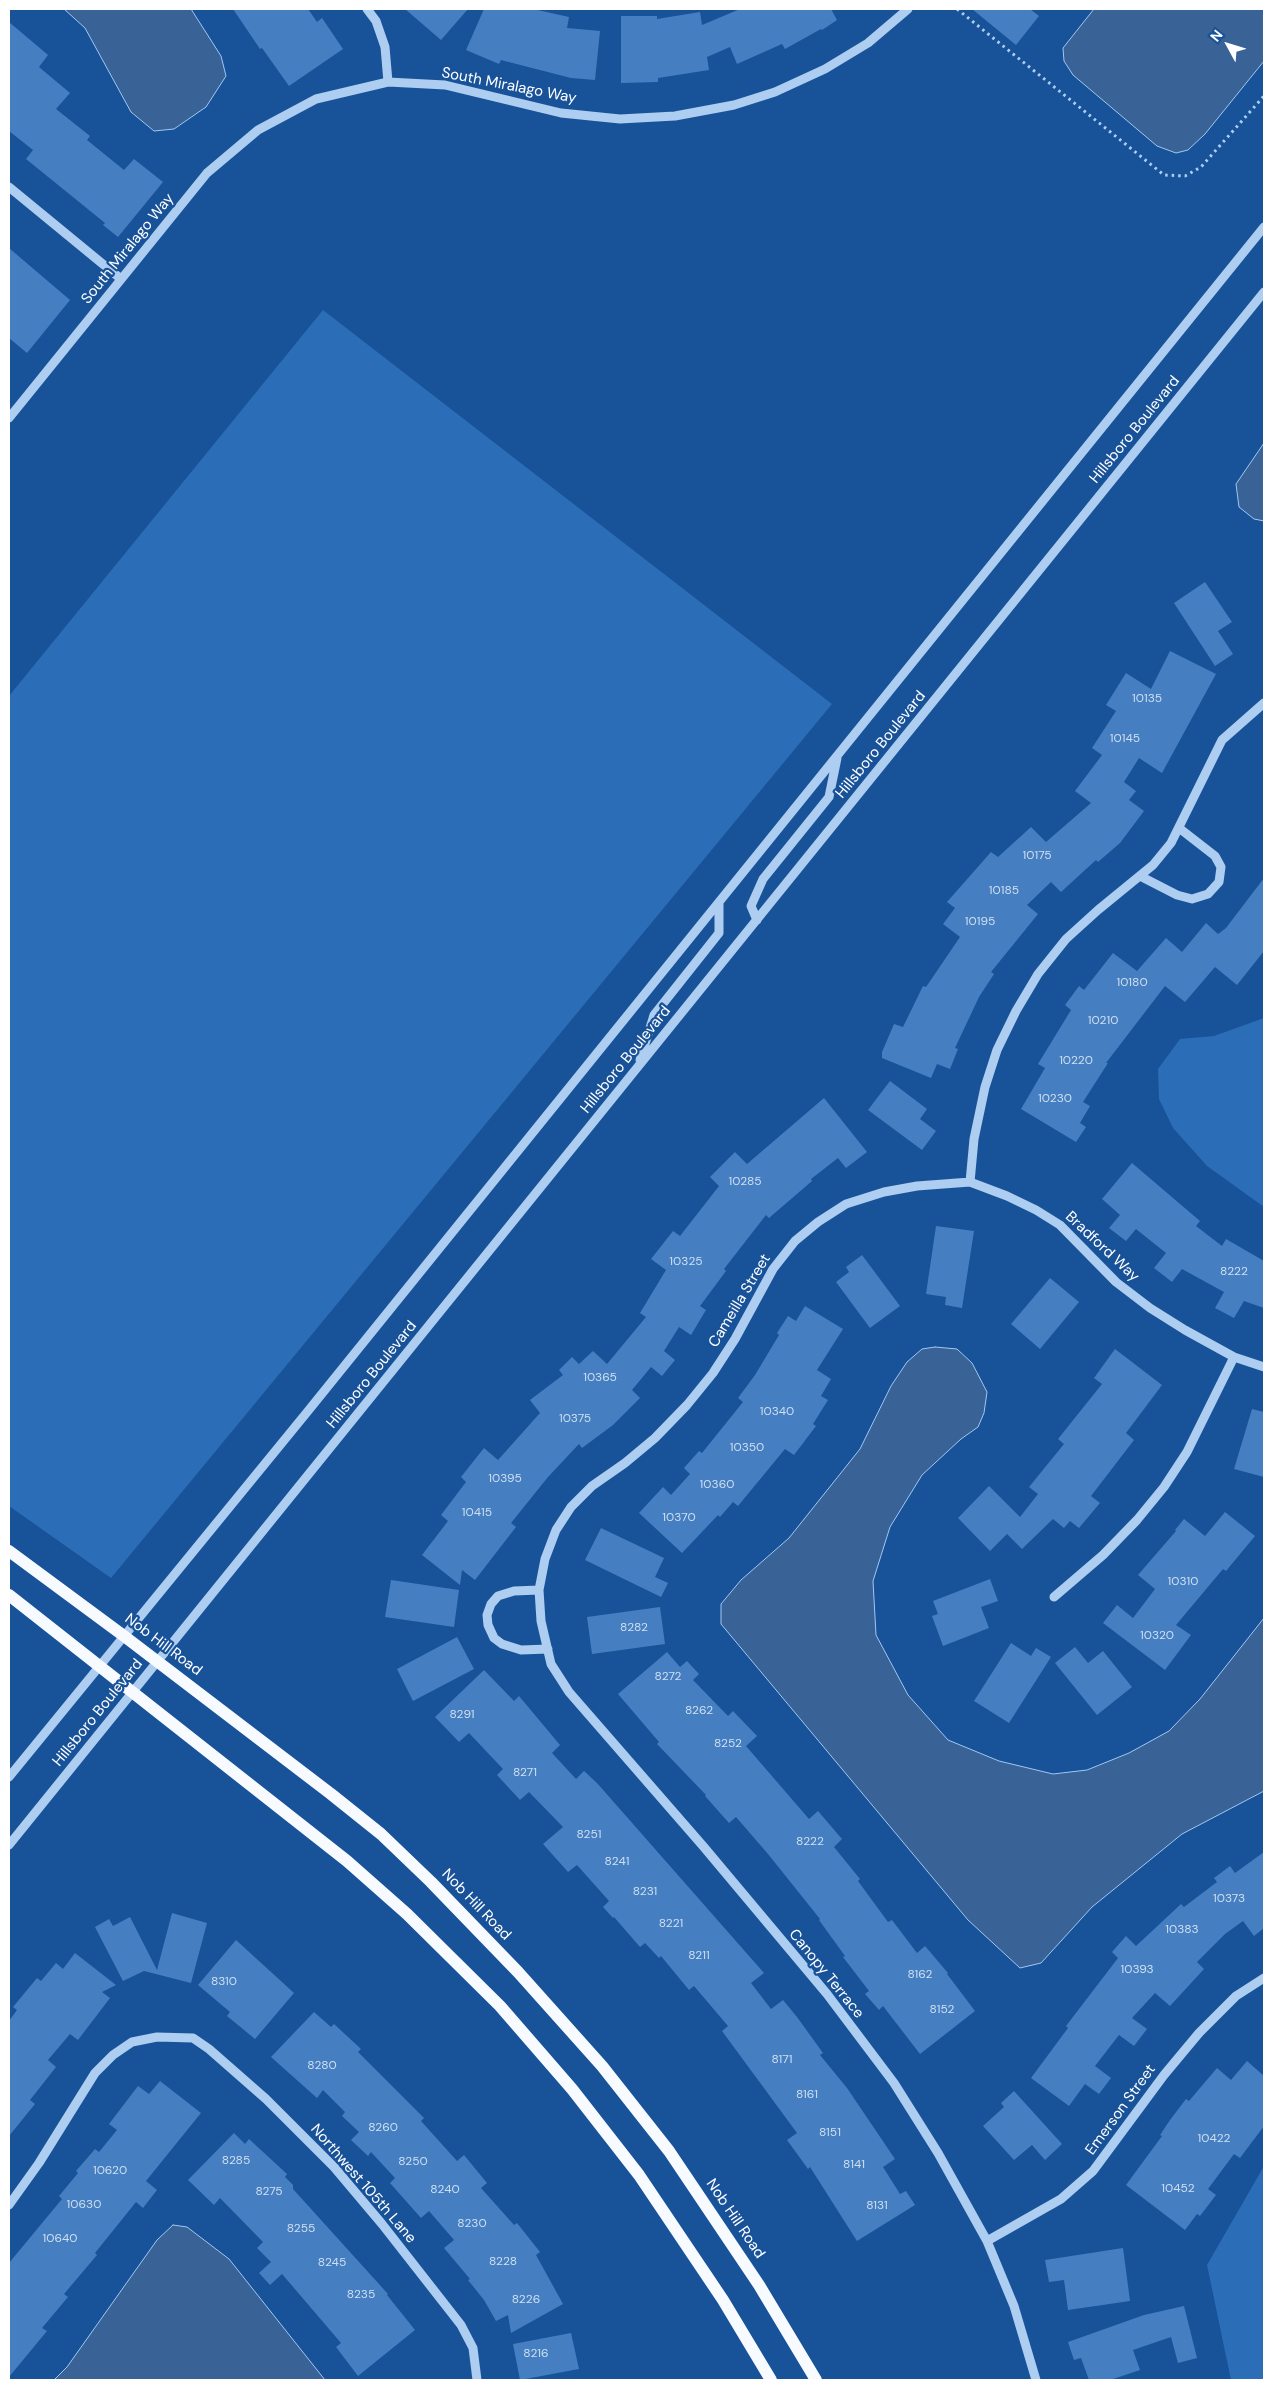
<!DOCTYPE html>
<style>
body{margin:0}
#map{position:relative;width:1273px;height:2389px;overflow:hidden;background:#185299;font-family:"DM Sans",sans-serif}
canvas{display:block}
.frame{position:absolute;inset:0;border:10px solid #fff;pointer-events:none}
.north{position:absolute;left:1203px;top:20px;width:50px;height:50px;-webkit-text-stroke:4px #185299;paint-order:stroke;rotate:309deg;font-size:14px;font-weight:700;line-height:20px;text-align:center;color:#fff}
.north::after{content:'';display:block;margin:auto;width:18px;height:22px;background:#fff;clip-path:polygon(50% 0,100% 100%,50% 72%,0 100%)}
</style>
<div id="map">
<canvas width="1273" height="2389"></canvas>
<div class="frame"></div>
<div class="north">N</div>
</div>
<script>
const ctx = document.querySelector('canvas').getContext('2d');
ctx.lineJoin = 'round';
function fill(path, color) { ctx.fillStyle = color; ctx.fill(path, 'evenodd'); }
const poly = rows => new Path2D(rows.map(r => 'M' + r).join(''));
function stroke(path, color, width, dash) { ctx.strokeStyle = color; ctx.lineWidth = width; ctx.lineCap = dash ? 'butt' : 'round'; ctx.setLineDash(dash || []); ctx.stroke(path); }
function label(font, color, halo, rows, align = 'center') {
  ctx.font = font + ' "DM Sans",sans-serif'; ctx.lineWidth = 4.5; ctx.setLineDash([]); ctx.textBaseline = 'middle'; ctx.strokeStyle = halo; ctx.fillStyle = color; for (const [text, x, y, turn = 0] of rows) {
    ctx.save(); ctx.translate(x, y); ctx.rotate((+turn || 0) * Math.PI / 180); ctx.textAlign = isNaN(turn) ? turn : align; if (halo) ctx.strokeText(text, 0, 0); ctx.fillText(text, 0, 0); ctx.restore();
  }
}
fill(poly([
 [323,310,832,704,111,1578,9,1506,9,696],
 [1264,1018,1264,1207,1207,1166,1173,1128,1159,1099,1158,1069,1180,1039,1214,1036],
 [1264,2166,1264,2380,1231,2380,1207,2265]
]), '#2c6db7');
const water = poly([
 [64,9,191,9,221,56,226,76,206,107,174,129,154,131,131,112,85,28,64,9],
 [1094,9,1264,9,1264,61,1205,134,1188,150,1176,153,1157,146,1073,75,1064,61,1063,48,1094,9],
 [1264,443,1264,521,1254,519,1239,507,1236,484,1264,443],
 [935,1347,957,1349,972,1363,987,1392,984,1413,978,1427,961,1439,922,1475,890,1527,873,1581,876,1635,908,1695,948,1740,999,1761,1053,1774,1087,1770,1129,1753,1169,1731,1200,1699,1264,1618,1264,1791,1182,1834,1092,1907,1041,1963,1020,1968,968,1920,721,1624,721,1604,741,1580,789,1538,860,1449,891,1386,907,1362,922,1349,935,1347],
 [173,2225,187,2227,229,2259,325,2380,54,2380,67,2367,157,2240,173,2225]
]);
fill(water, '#396296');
stroke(water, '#a0c8f4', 1);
fill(poly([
 [233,9,308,9,317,22,322,18,343,49,289,86,262,48,260,49],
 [405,9,468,9,441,40],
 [484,9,533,9,569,17,567,28,600,31,595,80,571,78,501,60,499,64,466,50],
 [740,9,831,9,837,20,822,30,821,29,785,49,782,44,737,64,730,47,707,57,709,70,658,78,658,82,621,83,621,16,657,16,657,19,700,12,702,25],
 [972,9,1030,9,1039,16,1016,45],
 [9,22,48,55,39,67,70,93,56,109,90,136,87,140,124,170,134,159,163,182,118,237,103,225,105,223,26,159,33,150,9,131],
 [9,248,70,300,27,353,9,338],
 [1205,582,1232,622,1218,631,1233,654,1215,666,1174,603],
 [1170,651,1216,674,1162,773,1139,758,1124,782,1136,791,1129,800,1144,811,1120,843,1098,862,1096,860,1061,892,1051,882,1027,905,1038,914,991,972,994,974,979,997,955,1048,958,1049,950,1069,937,1064,931,1078,882,1058,882,1052,894,1024,903,1027,923,986,926,987,960,937,943,924,955,908,947,902,991,852,998,857,1031,827,1046,842,1091,803,1075,791,1102,755,1092,748,1116,711,1106,705,1126,673,1151,689],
 [1264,878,1264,951,1237,985,1215,967,1185,1002,1165,986,1106,1063,1108,1063,1083,1102,1090,1106,1080,1123,1086,1127,1076,1142,1021,1109,1045,1068,1038,1064,1071,1010,1065,1005,1079,986,1084,990,1113,953,1137,971,1166,938,1182,952,1206,923,1218,934,1226,928],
 [890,1081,927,1109,920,1119,936,1131,922,1150,868,1110],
 [824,1098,867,1152,846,1168,838,1158,811,1179,812,1181,769,1218,766,1215,724,1269,726,1271,700,1306,706,1310,691,1335,679,1327,664,1351,675,1360,662,1376,651,1367,632,1390,640,1398,613,1425,582,1448,579,1444,548,1477,511,1523,516,1527,475,1580,462,1570,460,1585,422,1555,448,1521,441,1515,466,1482,461,1477,484,1448,498,1460,540,1413,530,1400,563,1375,559,1370,572,1357,579,1364,593,1351,607,1364,646,1317,640,1313,666,1270,651,1259,673,1231,680,1236,719,1186,710,1177,735,1152,747,1164],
 [1132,1163,1200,1221,1196,1226,1222,1246,1226,1239,1264,1261,1264,1308,1244,1301,1234,1318,1215,1308,1224,1292,1182,1269,1172,1282,1154,1268,1166,1253,1136,1229,1126,1241,1109,1228,1120,1215,1102,1199],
 [936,1226,974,1231,962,1308,945,1305,946,1297,926,1294],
 [862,1255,900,1306,870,1328,836,1282,849,1272,846,1267],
 [1050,1278,1079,1302,1040,1349,1011,1324],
 [805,1306,843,1329,817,1370,831,1379,821,1396,828,1400,813,1424,816,1426,794,1455,785,1449,738,1506,733,1502,720,1517,718,1515,682,1553,639,1513,663,1487,671,1495,690,1474,684,1468,699,1451,702,1453,743,1402,738,1398,755,1375,779,1335,777,1333,788,1316,796,1321],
 [1115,1349,1162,1385,1126,1433,1134,1440,1091,1496,1100,1503,1079,1528,1070,1521,1064,1528,1053,1519,1022,1549,1007,1534,990,1551,958,1518,989,1486,1020,1517,1038,1494,1029,1487,1064,1444,1058,1439,1102,1384,1094,1378],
 [1252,1409,1264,1412,1264,1477,1234,1469],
 [1225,1512,1255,1536,1226,1571,1223,1569,1176,1625,1191,1635,1165,1670,1103,1623,1117,1605,1133,1618,1155,1589,1138,1575,1176,1531,1175,1530,1184,1519,1205,1536],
 [601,1528,664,1558,655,1577,668,1583,661,1597,585,1560],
 [990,1579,998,1601,981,1607,989,1628,943,1646,932,1616,938,1614,933,1601],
 [391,1580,459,1590,454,1627,385,1617],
 [660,1607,665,1644,592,1654,587,1617],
 [457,1637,474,1669,413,1701,397,1669],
 [1011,1643,1031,1656,1036,1648,1051,1657,1009,1723,974,1701],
 [1075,1647,1088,1663,1103,1651,1132,1687,1097,1715,1055,1663],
 [667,1652,680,1667,687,1661,699,1674,693,1680,728,1716,733,1711,757,1736,746,1746,809,1819,818,1811,842,1839,834,1847,860,1879,858,1881,888,1922,892,1920,917,1953,925,1946,948,1973,947,1974,975,2011,920,2054,883,2006,879,2010,865,1994,869,1991,843,1957,845,1956,819,1920,820,1919,768,1854,736,1817,729,1823,705,1796,706,1795,657,1744,659,1742,618,1694],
 [484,1670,514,1701,519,1696,560,1745,552,1753,576,1779,584,1771,597,1783,764,1973,751,1983,771,2009,783,2000,797,2017,823,2053,820,2055,847,2088,895,2159,883,2167,900,2194,906,2191,915,2205,857,2241,810,2167,808,2169,787,2140,797,2133,722,2031,728,2026,694,1986,689,1990,661,1956,659,1958,645,1943,640,1947,614,1917,613,1918,603,1907,609,1901,577,1865,568,1872,543,1844,563,1827,529,1792,520,1800,497,1775,503,1769,469,1733,459,1742,435,1717],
 [1264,1852,1264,1928,1254,1936,1243,1921,1225,1934,1197,1962,1204,1969,1170,2006,1155,1993,1132,2018,1147,2029,1134,2046,1119,2035,1095,2066,1111,2078,1099,2094,1085,2084,1069,2106,1031,2078,1068,2028,1066,2026,1118,1958,1112,1952,1126,1936,1136,1946,1181,1904,1184,1907,1217,1882,1214,1878,1230,1866,1235,1873],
 [172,1913,207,1923,191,1983,144,1971,123,1981,95,1927,109,1919,113,1926,130,1917,157,1970],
 [236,1940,294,1993,255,2039,227,2016,230,2012,198,1985],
 [75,1953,116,1985,102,1992,110,1998,78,2040,70,2034,48,2060,56,2067,30,2100,35,2104,9,2136,9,2021,17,2010,13,2007,37,1978,41,1981,56,1963,63,1969],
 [314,2012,331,2027,334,2024,361,2049,358,2052,424,2118,421,2121,457,2161,464,2155,487,2183,481,2188,514,2225,517,2223,540,2252,536,2255,563,2304,511,2333,508,2315,496,2321,484,2300,468,2280,470,2279,444,2248,454,2240,429,2211,421,2218,390,2183,395,2178,371,2152,368,2156,351,2140,359,2132,342,2116,345,2112,323,2090,317,2098,271,2057],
 [1247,2061,1264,2076,1264,2126,1240,2158,1234,2154,1208,2189,1216,2195,1200,2216,1197,2214,1185,2230,1126,2185,1162,2136,1160,2135,1170,2120,1186,2099,1189,2101,1217,2068,1231,2080],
 [160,2081,201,2113,146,2181,157,2190,143,2208,136,2202,95,2253,97,2255,64,2294,68,2297,42,2328,47,2331,9,2377,9,2263,62,2199,59,2196,78,2173,76,2171,95,2149,99,2152,117,2130,109,2124,138,2086,149,2094],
 [1014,2091,1062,2144,1045,2160,1032,2145,1014,2160,983,2126,1004,2107,1001,2103],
 [234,2133,245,2144,249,2139,287,2174,285,2177,293,2185,293,2189,388,2294,387,2295,415,2330,358,2376,336,2347,341,2343,282,2274,270,2285,259,2273,271,2262,257,2248,263,2242,220,2198,214,2205,188,2180],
 [1123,2248,1130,2301,1068,2310,1064,2280,1049,2282,1045,2260],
 [1184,2306,1197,2358,1178,2363,1171,2337,1133,2350,1140,2370,1110,2380,1089,2380,1081,2358,1074,2360,1068,2342,1144,2315],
 [571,2333,579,2369,520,2380,513,2344]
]), '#457fc2');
stroke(poly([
 [957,9,1164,175,1185,176,1201,167,1264,96]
]), '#adcdf1', 3, [2.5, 4]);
stroke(poly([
 [367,9,376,21,385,47,388,82],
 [9,187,121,279],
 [9,418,207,173,258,130,316,99,388,82,445,85,561,113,620,119,675,116,734,105,775,92,825,69,868,43,908,9],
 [1140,876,1177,895,1192,899,1208,894,1219,882,1221,867,1215,856,1179,828],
 [757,920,751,906,763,879,829,797,837,758],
 [640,1060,654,1015,719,933,719,904],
 [970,1182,974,1139,985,1087,997,1050,1016,1011,1038,974,1066,939,1098,910,1153,865,1171,843,1222,740,1264,703],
 [539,1590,514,1591,498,1596,491,1604,487,1615,488,1625,494,1638,502,1644,521,1650,548,1649],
 [1054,1597,1103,1555,1137,1520,1164,1487,1187,1452,1234,1357],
 [9,1777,308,1411,1264,227],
 [9,1845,1264,292],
 [9,2205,39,2163,95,2073,113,2055,132,2042,157,2037,193,2038,209,2049,266,2099,334,2167,382,2224,461,2325,473,2348,477,2380],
 [987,2241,1061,2199,1093,2171,1164,2075,1199,2033,1236,1996,1264,1978],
 [1036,2380,1014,2306,987,2241,938,2153,894,2083,827,1994,703,1846,569,1692,551,1664,541,1621,539,1590,545,1559,556,1530,571,1507,592,1486,625,1463,655,1438,687,1405,713,1373,735,1339,773,1269,795,1241,818,1222,846,1204,884,1192,917,1186,970,1182,1007,1196,1036,1210,1060,1225,1116,1282,1150,1308,1185,1330,1234,1357,1264,1367]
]), '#adcdf1', 9);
stroke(poly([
 [9,1551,124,1636,331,1794,381,1834,431,1882,518,1972,602,2066,669,2151,759,2285,816,2380],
 [9,1595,347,1861,407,1914,500,2006,572,2089,639,2175,723,2300,771,2380]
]), '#f7faff', 12);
label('12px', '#d0dff0', null, [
 ["10135",1147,699],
 ["10145",1125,739],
 ["10175",1037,856],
 ["10185",1004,891],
 ["10195",980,922],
 ["10180",1132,983],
 ["10210",1103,1021],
 ["10220",1076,1061],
 ["10230",1055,1099],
 ["10285",745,1182],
 ["10325",686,1262],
 ["8222",1234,1272],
 ["10365",600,1378],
 ["10340",777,1412],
 ["10375",575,1419],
 ["10350",747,1448],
 ["10395",505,1479],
 ["10360",717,1485],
 ["10415",477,1513],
 ["10370",679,1518],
 ["10310",1183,1582],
 ["8282",634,1628],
 ["10320",1157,1636],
 ["8272",668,1677],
 ["8262",699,1711],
 ["8291",462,1715],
 ["8252",728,1744],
 ["8271",525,1773],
 ["8251",589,1835],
 ["8222",810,1842],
 ["8241",617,1862],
 ["8231",645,1892],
 ["10373",1229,1899],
 ["8221",671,1924],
 ["10383",1182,1930],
 ["8211",699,1956],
 ["10393",1137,1970],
 ["8162",920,1975],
 ["8310",224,1982],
 ["8152",942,2010],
 ["8171",782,2060],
 ["8280",322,2066],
 ["8161",807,2095],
 ["8260",383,2128],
 ["8151",830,2133],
 ["10422",1214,2139],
 ["8285",236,2161],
 ["8250",413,2162],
 ["8141",854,2165],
 ["10620",110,2171],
 ["10452",1178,2189],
 ["8240",445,2190],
 ["8275",269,2192],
 ["10630",84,2205],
 ["8131",877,2206],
 ["8230",472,2224],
 ["8255",301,2229],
 ["10640",60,2239],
 ["8228",503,2262],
 ["8245",332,2263],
 ["8235",361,2295],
 ["8226",526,2300],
 ["8216",536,2354]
]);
label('15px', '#fff', '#185299', [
 ["South Miralago Way",509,86,11],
 ["South Miralago Way",128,249,-51],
 ["Hillsboro Boulevard",1135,430,-51],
 ["Hillsboro Boulevard",881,745,-51],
 ["Hillsboro Boulevard",626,1060,-51],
 ["Bradford Way",1102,1247,43],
 ["Cameilla Street",740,1301,-59],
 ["Hillsboro Boulevard",372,1375,-51],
 ["Nob Hill Road",163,1645,37],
 ["Hillsboro Boulevard",98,1713,-51],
 ["Nob Hill Road",476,1905,46],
 ["Canopy Terrace",826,1974,51],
 ["Emerson Street",1121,2110,-54],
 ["Northwest 105th Lane",363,2184,49],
 ["Nob Hill Road",735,2219,56]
]);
</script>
